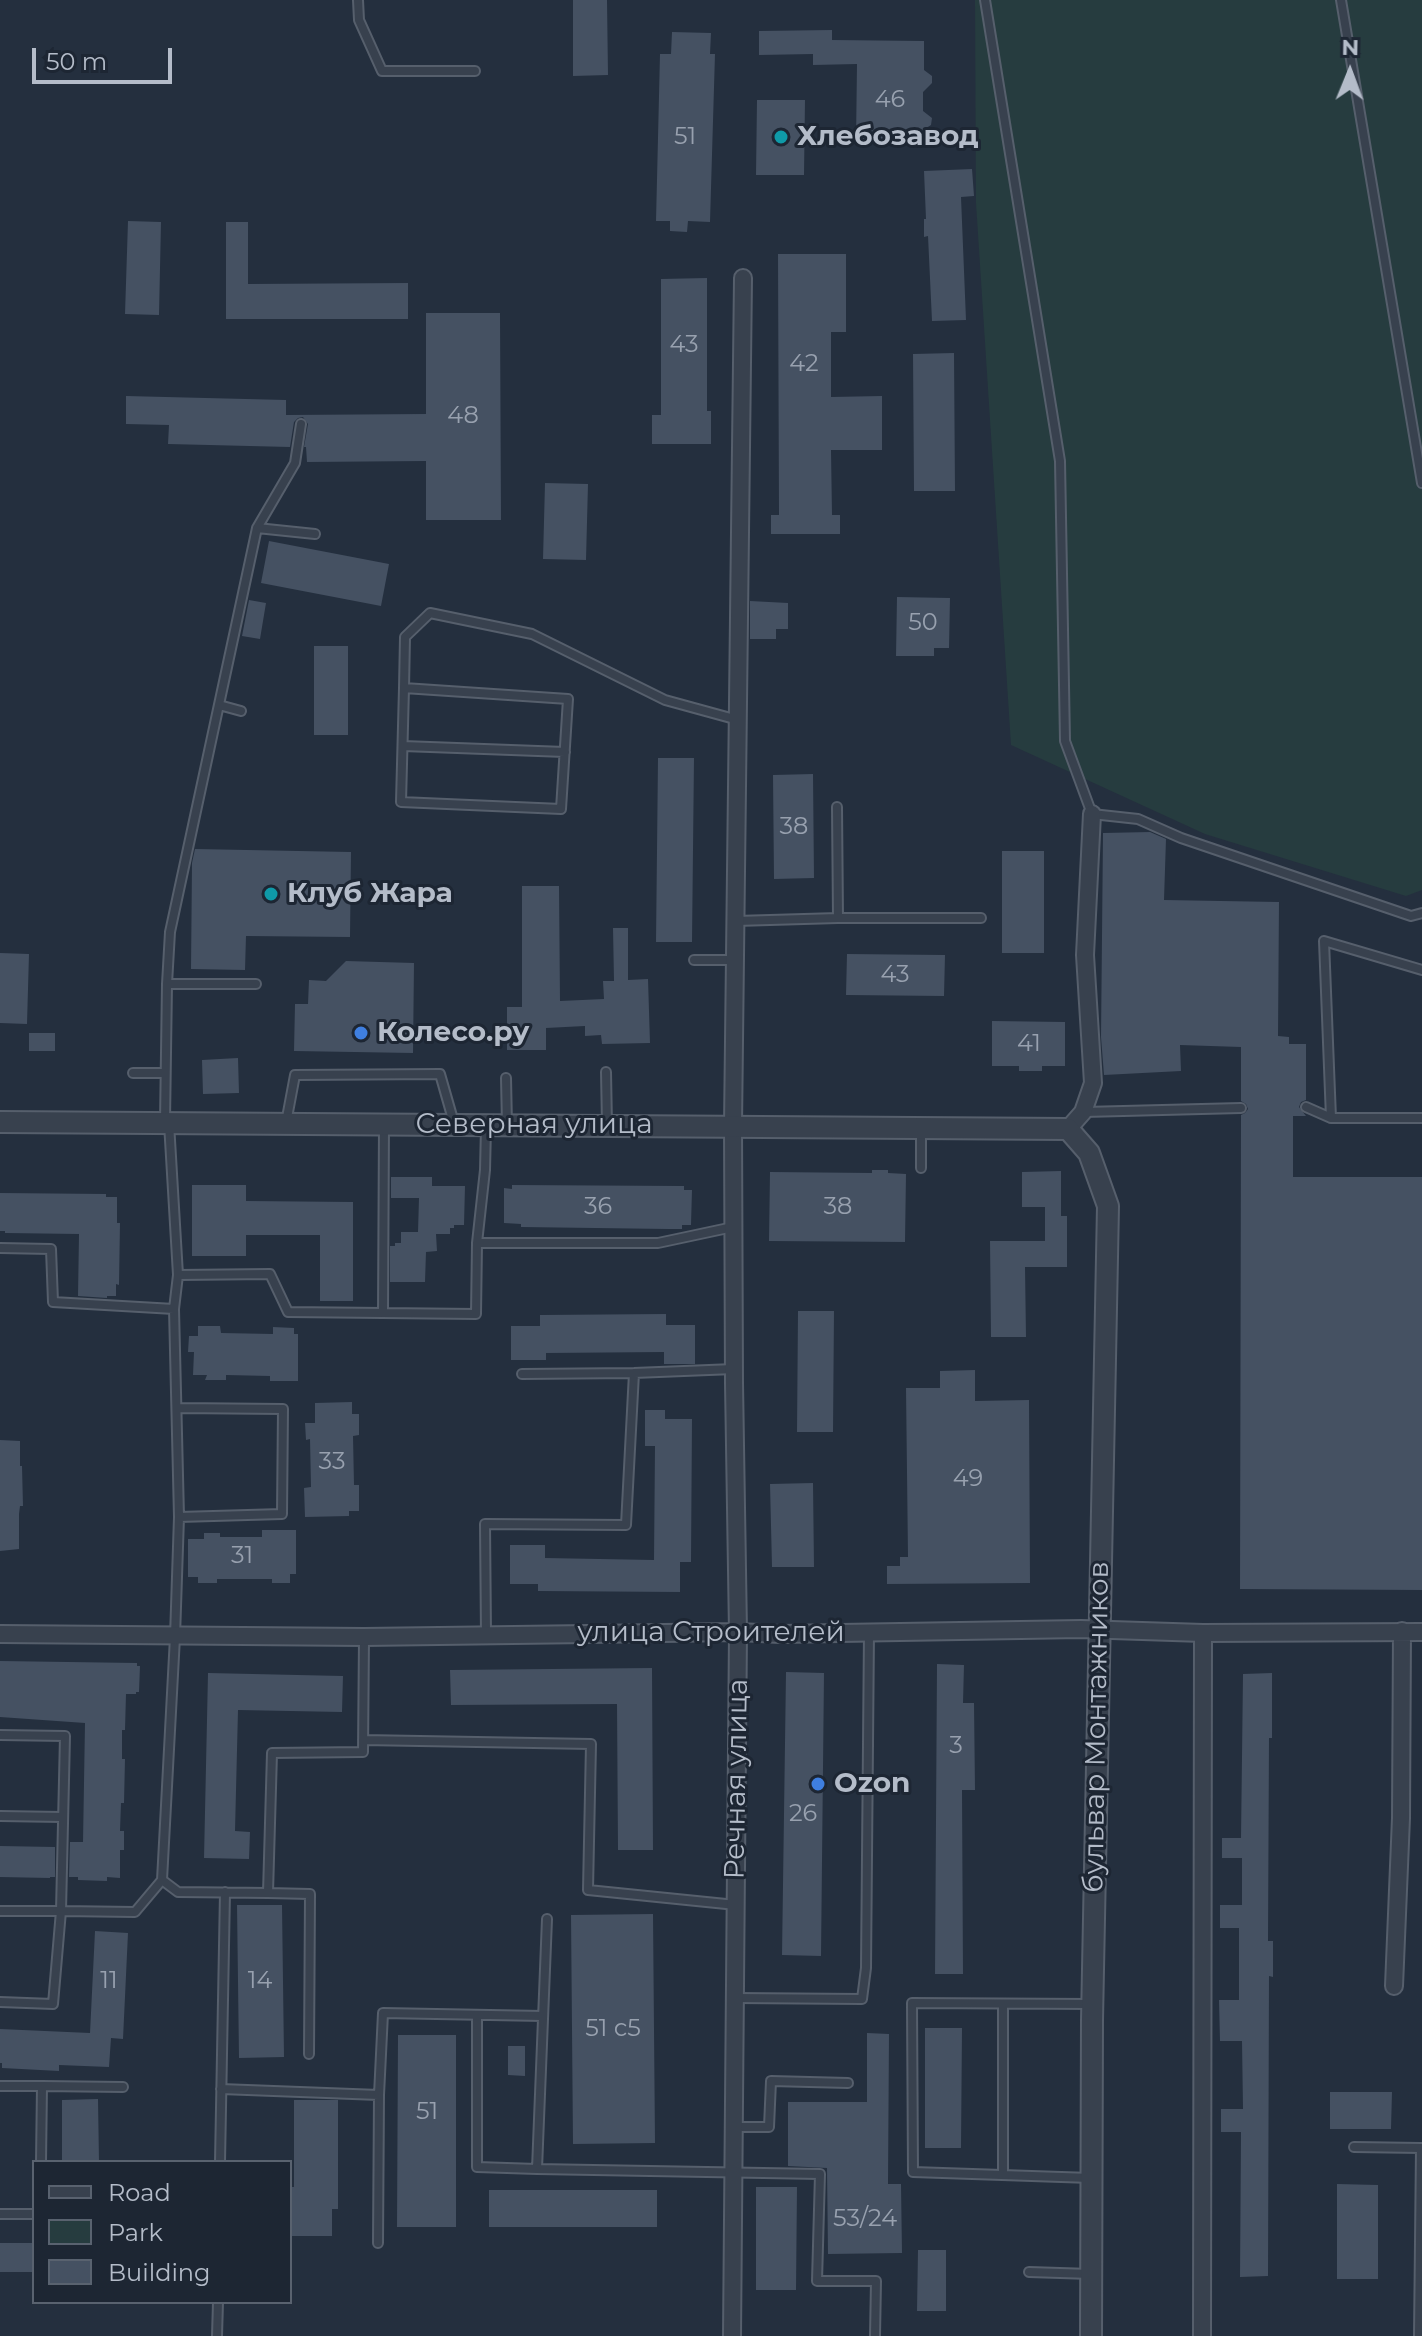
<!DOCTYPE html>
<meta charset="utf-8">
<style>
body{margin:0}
#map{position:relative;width:1422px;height:2336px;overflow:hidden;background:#242f3e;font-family:Montserrat,sans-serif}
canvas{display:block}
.legend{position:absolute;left:32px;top:2160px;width:260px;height:144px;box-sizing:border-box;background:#1d2633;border:2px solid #59626f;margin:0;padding:10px 14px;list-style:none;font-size:24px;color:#b4bcc9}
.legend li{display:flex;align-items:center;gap:16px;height:40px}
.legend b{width:40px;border:2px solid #59626f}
.north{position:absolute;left:1310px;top:32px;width:80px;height:80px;-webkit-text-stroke:6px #1d2633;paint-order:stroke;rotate:1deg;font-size:22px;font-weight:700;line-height:32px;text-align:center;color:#b4bcc9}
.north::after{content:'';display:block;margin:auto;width:28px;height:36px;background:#b4bcc9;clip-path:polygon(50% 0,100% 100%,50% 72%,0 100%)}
.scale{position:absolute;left:32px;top:48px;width:140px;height:36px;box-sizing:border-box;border:4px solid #b4bcc9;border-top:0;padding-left:10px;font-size:24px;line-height:28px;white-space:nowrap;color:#b4bcc9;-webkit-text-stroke:6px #1d2633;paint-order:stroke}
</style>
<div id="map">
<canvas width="1422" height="2336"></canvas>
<ul class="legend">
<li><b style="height:10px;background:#38414e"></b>Road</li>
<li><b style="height:22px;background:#263c3f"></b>Park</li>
<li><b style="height:22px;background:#455162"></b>Building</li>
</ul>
<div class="north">N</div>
<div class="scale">50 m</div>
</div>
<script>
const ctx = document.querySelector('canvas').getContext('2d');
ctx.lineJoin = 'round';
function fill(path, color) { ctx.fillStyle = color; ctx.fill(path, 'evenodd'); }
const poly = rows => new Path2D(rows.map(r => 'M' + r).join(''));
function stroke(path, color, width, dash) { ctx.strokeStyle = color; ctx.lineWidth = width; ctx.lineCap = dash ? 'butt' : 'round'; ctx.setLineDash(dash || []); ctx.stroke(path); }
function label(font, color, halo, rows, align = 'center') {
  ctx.font = font + ' Montserrat,sans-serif'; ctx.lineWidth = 6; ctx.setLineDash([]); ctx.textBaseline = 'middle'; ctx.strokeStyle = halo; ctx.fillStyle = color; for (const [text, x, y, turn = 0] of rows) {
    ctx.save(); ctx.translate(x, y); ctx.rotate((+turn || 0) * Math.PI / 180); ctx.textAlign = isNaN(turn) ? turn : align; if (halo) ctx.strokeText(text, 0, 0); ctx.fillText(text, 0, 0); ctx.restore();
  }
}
fill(poly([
 [975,0,1422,0,1422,890,1406,896,1205,834,1011,745,976,203]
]), '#263c3f');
fill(poly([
 [573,0,607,0,608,75,573,76],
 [832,30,832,40,924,41,924,70,932,76,932,83,923,92,923,111,932,118,931,125,923,130,923,142,856,141,857,64,813,65,813,54,759,55,759,31],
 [672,32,711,33,710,54,715,54,710,222,688,221,687,232,670,231,670,221,656,221,660,54,671,54],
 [757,100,805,100,804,175,756,175],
 [972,169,974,196,961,197,966,320,932,321,928,236,924,237,924,219,926,219,924,171],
 [128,221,161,222,159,315,125,314],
 [226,222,248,222,248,284,408,283,408,319,226,319],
 [778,254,846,254,846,332,831,332,831,397,882,396,882,450,831,450,832,515,840,515,840,534,771,534,771,515,779,515],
 [707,278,707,411,711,411,711,444,652,444,652,415,661,415,661,279],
 [426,313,500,313,501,520,426,520,426,461,307,462,306,447,304,447,308,424,303,417,298,418,294,422,290,447,168,444,169,425,126,424,126,396,286,400,286,415,426,414],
 [954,353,955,491,914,491,913,354],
 [545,483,588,484,586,560,543,559],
 [269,541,389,564,381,606,261,583],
 [897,597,950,598,949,648,934,648,934,656,896,656],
 [249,600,266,603,260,639,242,636],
 [750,601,788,603,788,629,776,629,776,639,750,639],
 [314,646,348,646,348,735,314,735],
 [658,758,694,758,692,942,656,942],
 [813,774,814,878,774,879,773,775],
 [1150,832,1166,839,1164,900,1279,902,1278,1036,1289,1037,1289,1044,1306,1044,1306,1100,1301,1102,1299,1107,1306,1116,1293,1116,1293,1177,1422,1177,1422,1590,1240,1589,1241,1115,1245,1113,1248,1109,1246,1104,1241,1101,1241,1047,1180,1045,1181,1071,1104,1075,1101,1037,1103,833],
 [195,849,351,852,350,937,246,936,245,970,191,969,192,863],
 [1002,851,1044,851,1044,953,1002,953],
 [522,886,559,886,560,1001,604,999,603,981,614,981,613,928,628,928,628,980,648,979,650,1043,602,1044,601,1035,585,1036,585,1026,546,1028,546,1050,507,1050,507,1007,522,1007],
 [0,953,29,954,27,1024,0,1023],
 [847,954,945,955,944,996,846,995],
 [346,961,414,963,413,1053,294,1051,295,1004,308,1004,309,980,326,981],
 [992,1021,1065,1022,1065,1066,1042,1066,1042,1071,1019,1071,1019,1066,992,1066],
 [29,1033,55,1033,55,1051,29,1051],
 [238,1058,239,1093,203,1094,202,1060],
 [872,1170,888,1170,888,1173,906,1174,905,1242,769,1241,770,1172,872,1173],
 [1061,1171,1061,1216,1067,1216,1067,1267,1025,1267,1026,1337,991,1337,990,1241,1045,1241,1045,1207,1022,1207,1022,1172],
 [391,1177,432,1177,432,1186,465,1186,464,1225,454,1225,454,1228,450,1228,450,1234,436,1234,437,1251,426,1252,425,1282,390,1282,390,1246,395,1246,395,1243,401,1243,401,1232,418,1232,419,1198,391,1198],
 [192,1185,246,1185,246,1201,353,1202,353,1301,320,1301,320,1235,246,1235,246,1256,192,1256],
 [512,1185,684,1186,684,1190,692,1190,691,1225,682,1225,682,1229,668,1229,521,1227,521,1224,504,1223,504,1188,512,1189],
 [0,1193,106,1194,106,1197,117,1197,117,1223,120,1223,119,1285,116,1284,116,1296,107,1296,107,1298,78,1296,79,1234,5,1233,5,1231,0,1231],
 [798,1311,834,1311,833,1432,797,1432],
 [666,1314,666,1325,695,1325,695,1364,664,1364,664,1352,546,1353,546,1360,511,1360,511,1326,540,1326,540,1315],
 [198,1326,220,1326,221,1333,273,1334,273,1327,294,1328,294,1334,298,1334,298,1381,270,1381,270,1376,226,1375,226,1380,205,1380,207,1375,193,1375,194,1352,188,1352,189,1336,198,1336],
 [975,1370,975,1401,1029,1400,1030,1583,887,1584,887,1566,900,1566,900,1557,908,1557,906,1388,940,1388,940,1371],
 [352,1402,352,1414,359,1414,359,1435,353,1436,354,1485,359,1485,359,1511,349,1511,349,1516,305,1517,304,1488,311,1487,310,1439,306,1440,305,1423,315,1423,315,1403],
 [645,1410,665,1410,665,1419,692,1419,691,1562,680,1562,680,1592,538,1591,538,1584,510,1584,510,1545,545,1545,545,1558,654,1560,655,1446,645,1446],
 [0,1440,20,1441,20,1466,22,1466,23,1506,20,1506,19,1514,19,1549,0,1551],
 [813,1483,814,1567,772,1567,770,1484],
 [262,1530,296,1530,296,1574,290,1574,290,1583,272,1583,272,1579,217,1579,217,1583,198,1583,198,1577,188,1577,188,1539,204,1539,204,1533,220,1533,220,1537,262,1537],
 [0,1661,137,1663,137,1666,140,1666,139,1692,136,1692,136,1694,126,1694,125,1730,122,1730,122,1759,125,1759,124,1803,121,1803,120,1831,124,1831,124,1850,120,1850,120,1878,107,1877,107,1881,78,1880,78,1877,69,1877,70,1842,83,1842,85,1723,0,1717],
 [937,1664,964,1665,963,1703,974,1703,975,1790,962,1790,963,1974,935,1974],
 [652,1668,653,1850,618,1850,617,1704,451,1705,450,1670],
 [786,1672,824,1673,821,1956,782,1955],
 [208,1673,343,1676,342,1712,238,1710,235,1831,250,1832,249,1859,204,1858],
 [1272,1673,1272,1738,1269,1738,1268,1941,1273,1941,1273,1977,1269,1976,1268,2276,1240,2277,1241,2132,1221,2132,1221,2109,1243,2109,1242,2041,1220,2041,1219,2000,1239,2000,1239,1928,1220,1928,1220,1905,1242,1905,1242,1858,1222,1858,1222,1838,1241,1838,1243,1674],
 [0,1846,55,1847,55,1877,50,1877,50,1878,0,1877],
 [237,1905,282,1905,284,2057,239,2058],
 [653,1914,655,2143,573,2144,571,1915],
 [95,1931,128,1933,123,2039,111,2038,109,2067,59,2065,59,2071,2,2068,2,2063,0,2063,0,2029,90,2033],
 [925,2028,962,2028,961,2148,925,2148],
 [867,2033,889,2034,888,2184,901,2184,902,2253,828,2254,827,2168,788,2166,788,2102,867,2102],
 [398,2035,456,2035,456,2227,397,2227],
 [508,2046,525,2046,525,2076,508,2075],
 [1330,2092,1392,2092,1391,2129,1330,2129],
 [98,2099,99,2162,62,2162,62,2100],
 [294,2100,338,2100,338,2209,332,2209,332,2236,290,2236,290,2187,294,2187],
 [1337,2184,1378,2185,1378,2279,1337,2279],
 [756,2187,797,2187,796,2290,756,2290],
 [489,2190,657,2190,657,2227,489,2227],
 [0,2243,34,2243,34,2272,0,2272],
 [918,2250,946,2250,946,2311,917,2311]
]), '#455162');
const service = poly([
 [358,0,359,20,382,71,475,71],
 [985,0,1060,461,1065,741,1092,814,1138,819,1181,838,1411,916,1422,913],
 [1341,0,1422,483],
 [257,528,315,534],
 [404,688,568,699,561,809,401,802,404,688,405,637,430,613,532,634,665,700,738,720],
 [219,705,241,711],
 [403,746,565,752],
 [837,807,838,918],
 [736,921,838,918,981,918],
 [694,960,735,960],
 [167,984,256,984],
 [606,1072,607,1125],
 [133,1073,165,1073],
 [506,1078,507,1125],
 [1306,1107,1331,1118,1422,1118],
 [1084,1112,1241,1108],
 [1331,1118,1324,941,1422,970],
 [165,1121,167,984,170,932,257,528,295,463,301,424],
 [286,1123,295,1075,440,1074,454,1123],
 [921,1168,921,1129],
 [477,1243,658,1243,733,1227],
 [0,1248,51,1249,53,1302,174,1309],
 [178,1275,270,1274,288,1312,476,1314,477,1243,485,1170,486,1127],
 [383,1312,384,1125],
 [522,1374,634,1373,734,1369],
 [178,1408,283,1409,282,1514,179,1517],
 [486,1635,485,1524,626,1525,634,1373],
 [0,1735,65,1736,61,1911,135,1912,162,1880,175,1637,179,1517,174,1309,178,1275,169,1123],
 [363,1740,591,1744,588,1890,736,1905],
 [0,1816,62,1817],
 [162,1880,178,1892,268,1893,272,1753,363,1752,364,1638],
 [268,1893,310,1894,309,2054],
 [0,1911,61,1911,53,2004,0,2002],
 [547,1919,537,2169,820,2174,817,2281,876,2281,875,2336],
 [735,1998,862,1999,866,1968,869,1632],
 [1003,2004,1003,2175],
 [477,2015,477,2167,537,2169],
 [0,2086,42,2086],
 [221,2089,379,2095,383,2013,543,2016],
 [734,2127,769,2127,771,2081,848,2083],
 [1354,2147,1421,2148,1419,2336],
 [41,2162,42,2086,123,2087],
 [220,2162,225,1892],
 [1091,2178,913,2172,912,2003,1091,2004],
 [0,2214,34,2214],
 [378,2243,379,2095],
 [1029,2272,1091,2274],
 [217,2336,218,2302]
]);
const minor = poly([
 [1068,1129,1083,1112,1093,1083,1085,955,1092,814],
 [0,1634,364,1637,738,1632,780,1634,1081,1629,1203,1633,1422,1632],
 [1394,1986,1401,1818,1402,1631],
 [732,2336,738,1632,734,1383,733,1125,743,278],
 [1202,2336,1203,1633]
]);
const tertiary = poly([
 [0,1122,1068,1129,1089,1153,1108,1206,1092,2020,1091,2336]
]);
stroke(service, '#565f6c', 12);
stroke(minor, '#565f6c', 20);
stroke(tertiary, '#565f6c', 24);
stroke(service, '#38414e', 8);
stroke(minor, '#38414e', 16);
stroke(tertiary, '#38414e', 20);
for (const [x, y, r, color] of [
 [781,137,8,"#0f9aa8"],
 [271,894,8,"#0f9aa8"],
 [361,1033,8,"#3f7fe0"],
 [818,1784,8,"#3f7fe0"]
]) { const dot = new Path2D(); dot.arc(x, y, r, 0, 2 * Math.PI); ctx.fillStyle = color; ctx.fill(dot); stroke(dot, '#1d2633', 3); }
label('24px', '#98a1af', null, [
 ["46",890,100],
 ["51",685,137],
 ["43",684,345],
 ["42",804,364],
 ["48",463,416],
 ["50",923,623],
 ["38",794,827],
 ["43",895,975],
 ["41",1029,1044],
 ["36",598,1207],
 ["38",838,1207],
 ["33",332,1462],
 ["49",968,1479],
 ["31",242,1556],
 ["3",956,1746],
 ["26",803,1814],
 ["11",109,1981],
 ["14",260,1981],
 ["51 с5",613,2029],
 ["51",427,2112],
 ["53/24",865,2219]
]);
label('bold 28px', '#b4bcc9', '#1d2633', [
 ["Хлебозавод",797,137],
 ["Клуб Жара",287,894],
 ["Колесо.ру",377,1033],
 ["Ozon",834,1784]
], 'left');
label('28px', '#b4bcc9', '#1d2633', [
 ["Северная улица",534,1125],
 ["улица Строителей",711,1633],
 ["бульвар Монтажников",1097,1727,-89],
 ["Речная улица",737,1779,-89]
]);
</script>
